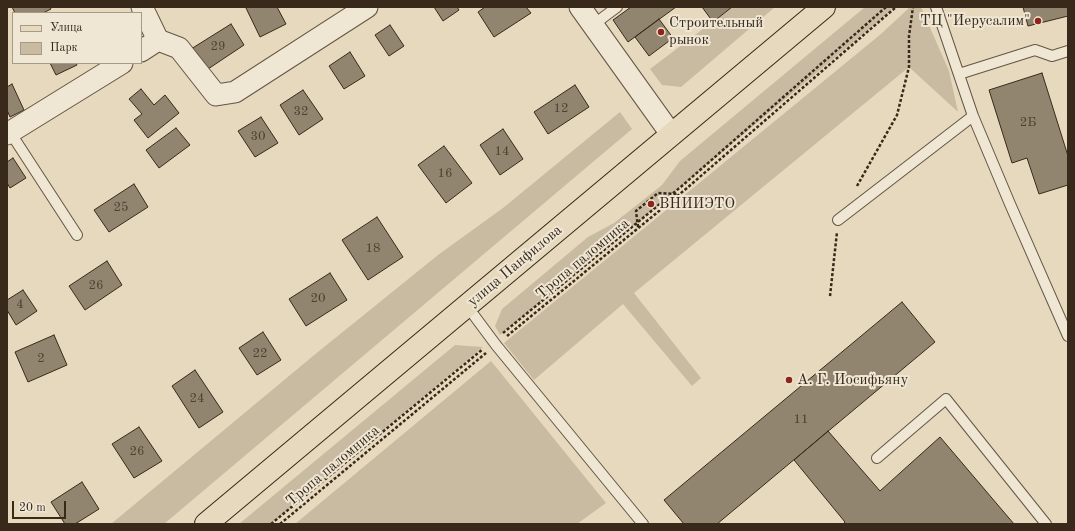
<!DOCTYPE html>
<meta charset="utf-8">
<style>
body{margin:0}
#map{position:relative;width:1075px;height:531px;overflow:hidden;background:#e6d9bd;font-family:"Old Standard TT",serif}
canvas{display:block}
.frame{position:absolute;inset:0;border:8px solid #38291b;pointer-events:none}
.legend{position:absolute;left:12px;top:12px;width:130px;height:52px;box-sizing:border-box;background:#efe6d4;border:1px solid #a69a8a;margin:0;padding:5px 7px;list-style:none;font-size:12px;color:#38291b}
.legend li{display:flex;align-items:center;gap:8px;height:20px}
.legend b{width:20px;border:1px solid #a69a8a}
.scale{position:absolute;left:12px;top:501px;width:54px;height:18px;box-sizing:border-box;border:2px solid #38291b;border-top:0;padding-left:5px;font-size:12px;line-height:14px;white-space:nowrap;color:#38291b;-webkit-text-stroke:3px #efe6d4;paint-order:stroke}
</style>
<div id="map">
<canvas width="1075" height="531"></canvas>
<div class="frame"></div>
<ul class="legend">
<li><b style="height:5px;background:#e6d9bd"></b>Улица</li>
<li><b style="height:11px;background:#c8bba1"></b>Парк</li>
</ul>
<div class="scale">20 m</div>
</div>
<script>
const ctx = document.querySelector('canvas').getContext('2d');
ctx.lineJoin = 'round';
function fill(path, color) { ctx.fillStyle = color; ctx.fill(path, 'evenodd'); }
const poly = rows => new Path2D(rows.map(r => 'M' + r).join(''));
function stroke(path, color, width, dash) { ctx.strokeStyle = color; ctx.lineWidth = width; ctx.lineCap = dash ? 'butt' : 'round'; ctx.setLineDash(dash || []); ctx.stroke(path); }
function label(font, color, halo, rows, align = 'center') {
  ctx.font = font + ' "Old Standard TT",serif'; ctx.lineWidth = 4; ctx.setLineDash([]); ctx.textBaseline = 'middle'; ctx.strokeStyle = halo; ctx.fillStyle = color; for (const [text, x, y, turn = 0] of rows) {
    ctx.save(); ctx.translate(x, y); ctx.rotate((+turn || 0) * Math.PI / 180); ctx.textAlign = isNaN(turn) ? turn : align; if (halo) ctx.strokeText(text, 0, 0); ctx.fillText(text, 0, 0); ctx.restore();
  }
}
fill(poly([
 [732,7,775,7,681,87,662,85,650,69],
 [865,7,893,7,888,13,683,185,500,335,495,326,502,309,588,237,614,223,662,185,680,161],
 [910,7,921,7,949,71,958,112,909,67,634,293,701,378,692,386,623,304,534,380,504,343,881,34],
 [620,112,632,129,164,524,111,524,313,356,438,255,503,208],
 [455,345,483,347,271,524,239,524],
 [491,361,606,503,577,524,295,524]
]), '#c8bba1');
const building = poly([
 [12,7,50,7,51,9,43,13,15,13,12,7],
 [247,7,277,7,286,24,260,37,246,8,247,7],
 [434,7,457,7,459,10,443,21,434,7],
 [485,7,526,7,531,13,494,37,478,12,485,7],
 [631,7,676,7,628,42,613,20,631,7],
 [702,7,732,7,713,22,702,7],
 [1023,7,1068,7,1068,16,1028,26,1023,7],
 [659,19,673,38,649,56,635,37,659,19],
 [231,24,244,45,205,71,191,49,231,24],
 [390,25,404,46,389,56,375,35,390,25],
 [350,52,365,76,344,89,329,66,350,52],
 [50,63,76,63,77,65,56,75,50,63],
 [1042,73,1068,156,1068,185,1039,194,1027,158,1012,163,989,90,1042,73],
 [12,84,24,110,10,117,7,110,7,87,12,84],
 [575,85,589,107,548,134,534,112,575,85],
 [141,89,154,105,165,95,179,113,148,138,134,120,142,114,129,99,141,89],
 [303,90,323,119,299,135,280,105,303,90],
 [261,117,278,143,255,157,238,131,261,117],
 [176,128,190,145,159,168,146,150,176,128],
 [503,129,523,159,500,175,480,145,503,129],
 [444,146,472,183,446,203,418,165,444,146],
 [13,158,26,178,10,188,7,183,7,162,13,158],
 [134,184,148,207,109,232,94,210,134,184],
 [377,217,403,257,368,280,342,240,377,217],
 [107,261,122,285,85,310,69,286,107,261],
 [330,273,347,300,306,326,289,299,330,273],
 [23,290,37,311,16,325,7,310,7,300,23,290],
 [902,302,935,342,717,524,684,524,664,500,902,302],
 [263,332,281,360,257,375,239,348,263,332],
 [54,335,67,365,28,382,15,352,54,335],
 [195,370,223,412,199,428,172,386,195,370],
 [139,427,162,461,134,478,112,444,139,427],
 [828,431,880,491,940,437,1014,524,843,524,845,522,794,460,828,431],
 [82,482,99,509,75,524,65,524,51,502,82,482]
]);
fill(building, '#92856f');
stroke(building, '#38291b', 1);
const lane = poly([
 [936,7,973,116,1010,204,1068,336],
 [593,25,617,7],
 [959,74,1035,50,1052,56,1068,51],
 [10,132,77,235],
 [838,220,973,116],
 [467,306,496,345,643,524],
 [877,458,946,399,1046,524]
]);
const street = poly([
 [142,7,158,40,179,48,216,95,235,92,367,7],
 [580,7,671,134],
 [141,51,158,40],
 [7,134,122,63]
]);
const primary = poly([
 [206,524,824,7]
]);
stroke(lane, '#645544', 12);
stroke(street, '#645544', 23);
stroke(primary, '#38291b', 24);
stroke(poly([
 [857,186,897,115,909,67,909,36,913,7],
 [638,227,636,211,658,193,678,194],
 [830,296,837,232],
 [503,333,683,185,886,7],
 [507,336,687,188,896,7],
 [271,524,483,349],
 [280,524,486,353]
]), '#38291b', 2.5, [3, 2]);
stroke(lane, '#efe6d4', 10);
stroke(street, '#efe6d4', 21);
stroke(primary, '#e6d9bd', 22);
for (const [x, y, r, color] of [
 [1038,21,4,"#8f2418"],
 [661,32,4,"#8f2418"],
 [651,204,4,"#8f2418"],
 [789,380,4,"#8f2418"]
]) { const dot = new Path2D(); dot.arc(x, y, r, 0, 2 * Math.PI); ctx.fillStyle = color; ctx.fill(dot); stroke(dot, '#efe6d4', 1.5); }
label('13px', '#4e4030', null, [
 ["29",218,47],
 ["12",561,109],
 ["32",301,112],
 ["2Б",1028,123],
 ["30",258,137],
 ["14",502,152],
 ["16",445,174],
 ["25",121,208],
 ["18",373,249],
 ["26",96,286],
 ["20",318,299],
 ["4",20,305],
 ["22",260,354],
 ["2",41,359],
 ["24",197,399],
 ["11",801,420],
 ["26",137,452]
]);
label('15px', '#38291b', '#efe6d4', [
 ["ТЦ \"Иерусалим\"",1030,21,"right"],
 ["Строительный",669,23],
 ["рынок",669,40],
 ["ВНИИЭТО",659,204],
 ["А. Г. Иосифьяну",797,380]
], 'left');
label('15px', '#38291b', '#efe6d4', [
 ["Тропа паломника",583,259,-40],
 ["улица Панфилова",515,266,-40],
 ["Тропа паломника",333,466,-40]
]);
</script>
